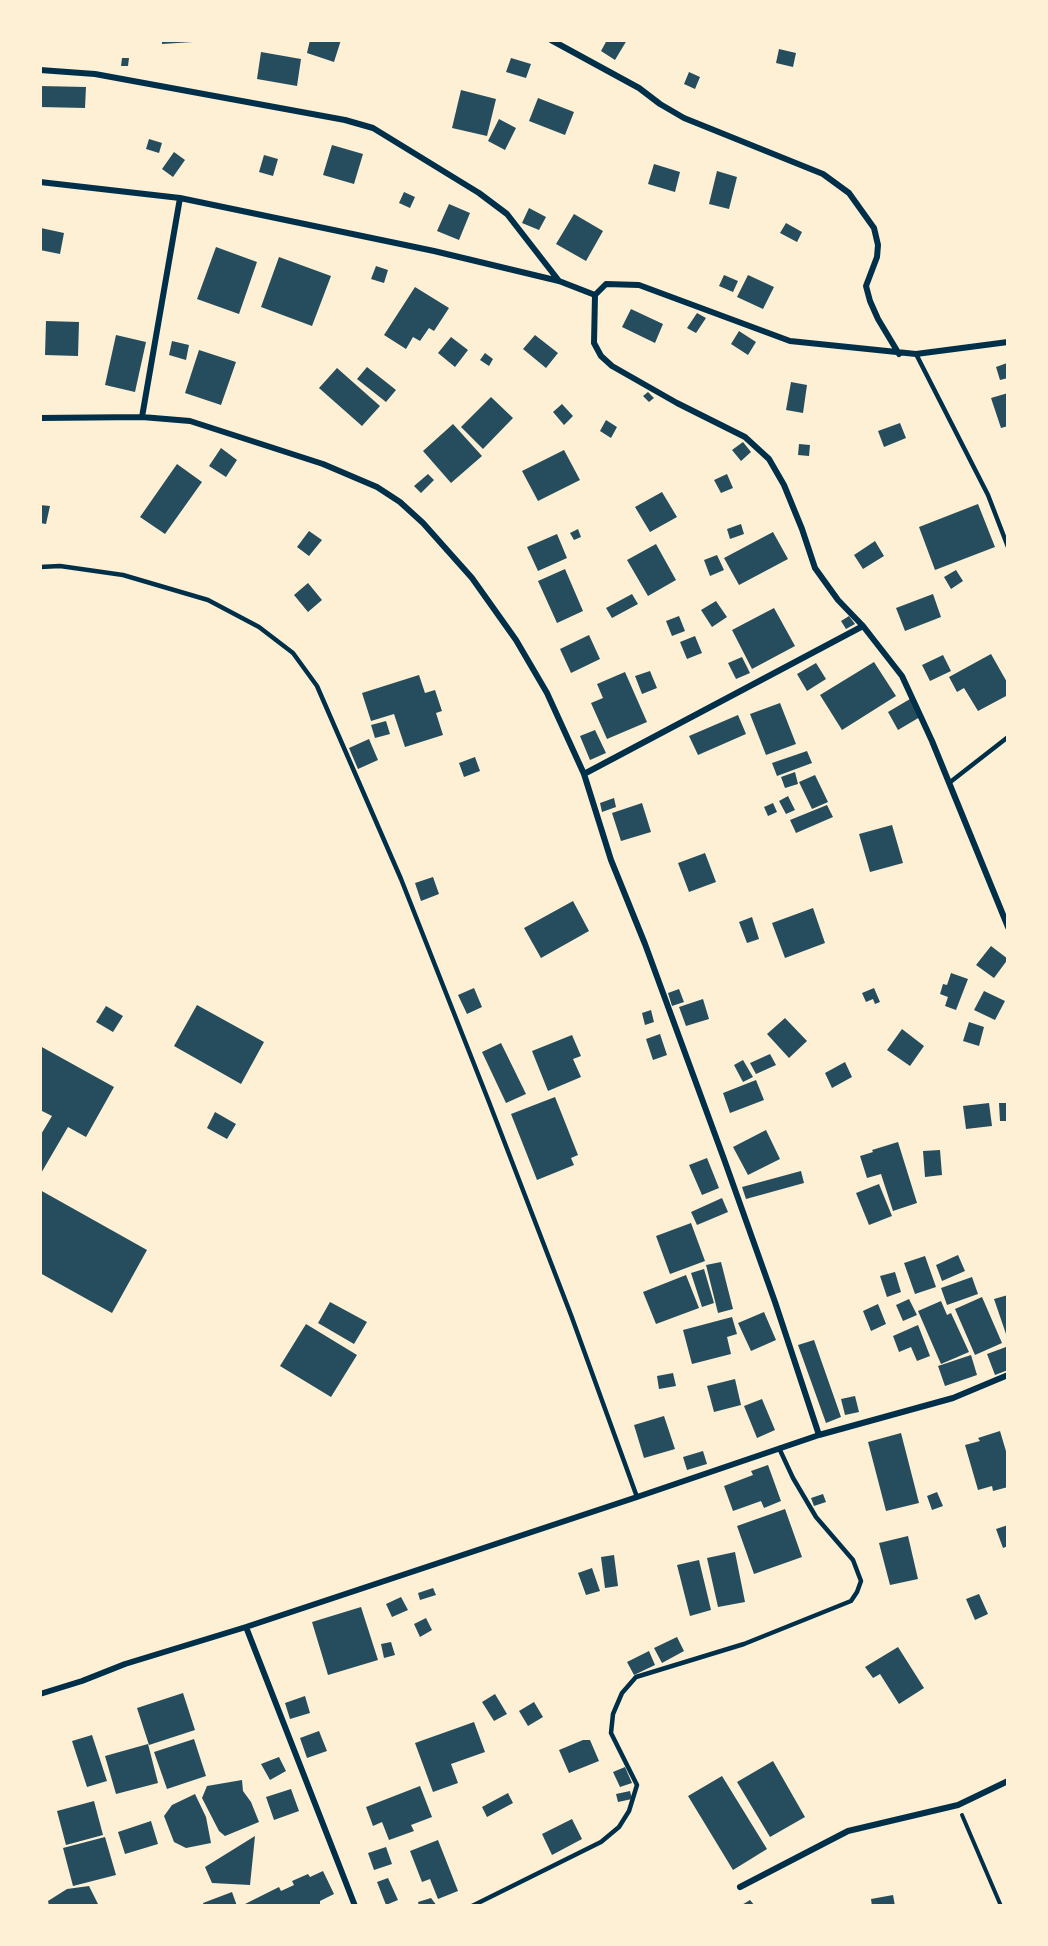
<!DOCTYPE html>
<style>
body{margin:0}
#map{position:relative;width:1048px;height:1946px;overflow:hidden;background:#fdf0d5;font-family:"Asap Condensed",sans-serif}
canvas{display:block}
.frame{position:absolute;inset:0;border:42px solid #fdf0d5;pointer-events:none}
</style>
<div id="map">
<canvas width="1048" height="1946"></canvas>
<div class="frame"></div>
</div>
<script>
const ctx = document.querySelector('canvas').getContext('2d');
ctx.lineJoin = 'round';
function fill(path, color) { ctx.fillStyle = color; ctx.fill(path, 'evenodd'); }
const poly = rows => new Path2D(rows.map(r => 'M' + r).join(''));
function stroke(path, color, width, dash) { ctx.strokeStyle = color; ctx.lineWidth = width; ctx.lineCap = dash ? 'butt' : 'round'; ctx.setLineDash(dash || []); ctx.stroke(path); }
fill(poly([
 [162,40,193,40,193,42,162,44],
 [310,40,341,40,334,62,307,53],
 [607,40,627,40,615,60,601,51],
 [779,49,796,53,793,67,776,63],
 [261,52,301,59,297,86,257,79],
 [122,58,129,58,128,66,121,66],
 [511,58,531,64,526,78,506,72],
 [689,72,700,77,695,89,684,84],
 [40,86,86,87,85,108,40,107],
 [461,90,496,99,487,136,452,128],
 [538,98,574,112,565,135,529,121],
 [499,119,516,128,505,150,488,141],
 [149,139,162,143,159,153,146,149],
 [332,145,363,154,354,184,323,175],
 [174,152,185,160,173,177,162,169],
 [264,155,278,159,273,176,259,172],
 [654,164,680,172,675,192,648,184],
 [717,171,737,177,729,209,709,204],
 [404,192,415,197,410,208,399,203],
 [449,204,470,213,459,240,437,231],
 [529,208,546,217,539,230,522,223],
 [574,214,603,231,586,261,556,244],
 [786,223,802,232,797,242,780,233],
 [41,228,64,233,60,254,40,250],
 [216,247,257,262,239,314,197,299],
 [279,257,331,276,312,326,261,307],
 [376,266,388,270,384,283,371,279],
 [724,275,738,281,733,292,719,286],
 [748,275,774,287,763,309,737,297],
 [415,287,449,308,434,331,429,328,420,341,413,337,406,349,384,335],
 [631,309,663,324,655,343,622,327],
 [697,313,706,318,696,333,687,328],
 [46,321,79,322,78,356,45,355],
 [739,331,756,342,748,355,731,344],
 [116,335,146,342,135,392,105,385],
 [535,335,558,353,546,368,523,349],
 [451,337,468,350,455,367,438,353],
 [172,341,189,345,186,360,169,355],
 [199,350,236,362,221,405,185,393],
 [485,353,493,359,489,366,480,360],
 [1007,363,1008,378,1000,380,996,367],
 [367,367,396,390,386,402,357,379],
 [337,368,380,406,362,426,319,388],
 [791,382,807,385,803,413,786,410],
 [648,392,654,398,649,402,643,396],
 [1008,393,1008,426,1001,428,991,398],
 [491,397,513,418,483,449,461,427],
 [562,404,573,416,564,425,553,412],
 [606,420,617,427,611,438,600,431],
 [900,423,906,438,884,447,878,431],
 [453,424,482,456,451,483,423,451],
 [743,442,751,452,741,461,732,450],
 [799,444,810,445,809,456,798,455],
 [221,448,237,460,226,477,209,466],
 [564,450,580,480,538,501,522,471],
 [177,464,202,482,165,534,140,517],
 [428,474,434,480,421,493,414,486],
 [727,474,733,488,721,493,714,480],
 [662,492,677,517,650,532,635,507],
 [978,504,995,547,935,570,919,527],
 [40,505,50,506,46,524,40,523],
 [741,524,744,534,730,539,727,529],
 [578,529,581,537,574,540,570,533],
 [309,531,322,540,309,556,297,547],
 [773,532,788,559,739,585,724,558],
 [557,534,567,558,538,571,527,547],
 [875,541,884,556,863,569,854,555],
 [656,544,676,580,648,596,627,560],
 [717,555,724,570,710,576,704,560],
 [565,569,583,611,557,623,538,581],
 [956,570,963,581,951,589,944,577],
 [308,583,322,600,308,612,294,595],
 [632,594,638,604,612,618,606,608],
 [933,594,941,617,905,631,896,608],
 [716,601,727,617,712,627,701,610],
 [774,608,795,646,752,669,732,630],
 [679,616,685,631,672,636,666,621],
 [849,616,855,624,846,629,841,621],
 [589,635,600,659,571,673,560,649],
 [695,636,702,653,687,659,680,642],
 [991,654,1008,684,1008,695,978,711,964,688,957,692,949,677],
 [943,655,951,671,930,681,922,665],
 [742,657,750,673,736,679,728,663],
 [874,662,896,696,842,730,820,695],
 [816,663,826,679,807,691,797,674],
 [650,671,657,688,642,694,635,676],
 [625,672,647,722,607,739,591,703,603,698,597,684],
 [419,675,425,693,435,690,442,711,436,713,443,735,405,747,394,714,371,721,362,693],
 [910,699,920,717,898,730,888,712],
 [780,703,796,744,766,755,750,714],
 [738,715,746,734,698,755,689,736],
 [386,721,390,734,375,738,371,725],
 [595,730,606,753,590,760,580,736],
 [369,739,378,760,358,769,349,748],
 [807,751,812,763,777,776,772,763],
 [475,757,480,771,464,777,459,763],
 [795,772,798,784,785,788,781,777],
 [815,775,828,802,812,809,799,782],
 [788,796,795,810,786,814,779,801],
 [614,798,616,807,602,812,600,803],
 [642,803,651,832,621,841,612,813],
 [773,803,777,812,768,816,764,807],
 [827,805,833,817,796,833,790,820],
 [892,825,903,863,870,872,859,834],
 [705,853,716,882,689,892,678,863],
 [433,877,439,894,421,901,415,883],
 [573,901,589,931,541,958,524,928],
 [813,908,825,943,785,958,772,923],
 [752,917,759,939,747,943,739,922],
 [991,946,1008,959,994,978,976,965],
 [951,973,968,979,956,1010,945,1006,948,997,940,994,943,984,947,985],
 [474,988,482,1007,467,1014,458,995],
 [874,988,880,1002,875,1004,873,999,866,1002,862,993],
 [679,989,684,1002,672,1006,668,993],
 [984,991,1005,1001,995,1020,974,1010],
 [703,999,709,1019,686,1026,679,1007],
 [197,1005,264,1042,241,1084,174,1046],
 [106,1006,123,1016,113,1032,96,1022],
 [651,1010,654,1022,645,1025,642,1013],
 [785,1018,807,1041,789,1058,767,1034],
 [969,1022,984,1027,979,1046,963,1041],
 [902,1029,924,1046,910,1066,887,1050],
 [660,1034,667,1055,653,1060,646,1039],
 [572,1035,581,1056,573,1059,581,1077,548,1091,532,1051],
 [501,1043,526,1094,506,1103,482,1052],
 [40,1046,114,1087,86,1137,68,1127,40,1175,40,1136,52,1116,40,1110],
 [770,1054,776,1065,756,1074,750,1063],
 [743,1060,753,1077,743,1082,734,1065],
 [845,1062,852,1077,832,1088,825,1073],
 [756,1080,764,1100,730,1113,723,1093],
 [555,1097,578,1155,571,1158,574,1165,537,1180,511,1114],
 [989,1103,992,1126,966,1129,963,1106],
 [999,1103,1008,1103,1008,1121,1000,1121],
 [215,1112,236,1124,227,1139,207,1128],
 [766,1130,780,1159,748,1175,733,1147],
 [898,1142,917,1203,893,1211,881,1174,867,1178,860,1156,873,1152,872,1150],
 [940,1150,942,1175,925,1177,923,1151],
 [707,1158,719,1188,702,1195,689,1165],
 [801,1171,804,1183,746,1199,742,1187],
 [879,1184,892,1216,869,1225,856,1193],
 [40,1190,147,1250,112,1313,40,1273],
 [722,1198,728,1212,697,1225,691,1212],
 [691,1223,705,1261,670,1274,656,1236],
 [958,1255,965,1271,942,1281,936,1265],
 [925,1256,936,1287,915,1294,904,1263],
 [721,1262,733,1309,718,1313,706,1265],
 [704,1269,714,1303,702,1307,691,1273],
 [895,1272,901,1292,887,1297,880,1276],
 [686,1275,699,1308,656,1324,643,1292],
 [972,1277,978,1294,947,1305,941,1288],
 [1008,1295,1008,1334,1006,1334,994,1299],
 [982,1297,1002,1343,975,1355,955,1309],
 [909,1299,917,1315,903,1321,896,1305],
 [941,1301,947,1315,951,1313,969,1352,941,1364,918,1311],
 [330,1302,367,1322,354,1344,318,1323],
 [878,1304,886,1324,871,1331,863,1311],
 [764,1312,776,1340,751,1351,738,1323],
 [732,1317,737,1334,727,1337,731,1354,692,1364,683,1330],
 [306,1324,357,1355,331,1397,280,1366],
 [918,1325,930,1356,917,1361,911,1347,899,1352,893,1336],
 [814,1340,841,1417,826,1423,798,1345],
 [1006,1347,1008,1353,1008,1370,995,1375,987,1354],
 [971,1355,977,1375,945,1386,938,1366],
 [673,1373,676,1386,659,1389,657,1376],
 [735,1379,741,1405,714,1412,707,1386],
 [855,1396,859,1412,845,1415,841,1399],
 [762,1399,775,1430,757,1438,744,1406],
 [664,1416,675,1449,644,1458,634,1425],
 [1000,1431,1008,1458,1008,1487,993,1491,992,1486,978,1490,965,1445,980,1441,978,1438],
 [901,1433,919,1503,886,1511,868,1442],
 [703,1451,707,1464,687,1470,683,1457],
 [768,1465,781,1501,764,1508,761,1501,733,1511,724,1486,753,1475,751,1471],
 [937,1492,943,1506,932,1510,927,1496],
 [823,1494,826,1502,814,1506,811,1498],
 [785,1509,802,1557,754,1574,737,1526],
 [1008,1525,1008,1546,1003,1548,996,1529],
 [908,1536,918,1579,890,1585,879,1543],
 [735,1552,745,1602,718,1607,707,1558],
 [614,1555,618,1586,605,1588,601,1557],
 [699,1560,711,1610,690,1616,677,1565],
 [592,1568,600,1591,586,1595,578,1573],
 [433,1588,436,1595,420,1600,418,1593],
 [979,1594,988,1614,975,1620,966,1599],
 [401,1597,408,1610,392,1617,386,1604],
 [361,1607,378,1660,328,1675,312,1622],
 [426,1618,432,1630,420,1637,414,1624],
 [677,1637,684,1651,662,1663,654,1648],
 [391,1642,395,1655,384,1658,381,1644],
 [898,1647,924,1688,899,1704,880,1674,873,1678,865,1667],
 [649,1651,655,1665,634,1675,627,1662],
 [183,1693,195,1730,149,1745,137,1708],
 [495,1694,507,1714,494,1721,482,1702],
 [305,1696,310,1713,290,1719,285,1703],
 [534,1702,543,1717,528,1726,519,1711],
 [474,1722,485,1752,451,1764,458,1783,433,1792,415,1743],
 [319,1731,327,1751,307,1758,300,1738],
 [92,1735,107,1781,87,1787,72,1741],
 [194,1739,206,1776,167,1789,154,1752],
 [583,1740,590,1740,599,1761,569,1773,559,1750],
 [148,1744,158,1783,116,1794,105,1756],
 [279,1757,286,1771,270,1780,261,1764],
 [773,1761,805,1817,770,1837,737,1782],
 [625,1767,632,1783,620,1787,613,1772],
 [722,1776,767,1849,733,1870,688,1796],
 [242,1780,243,1791,251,1802,259,1822,225,1836,219,1831,202,1798,207,1786],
 [420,1786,432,1817,411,1825,414,1831,389,1840,382,1822,373,1826,366,1807],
 [291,1789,299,1811,274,1820,266,1797],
 [630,1791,632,1799,618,1802,616,1794],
 [508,1793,513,1803,487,1817,482,1807],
 [195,1794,206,1817,211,1843,186,1848,174,1842,164,1816,172,1805],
 [94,1801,103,1835,66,1845,57,1811],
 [572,1819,582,1839,552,1855,542,1834],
 [151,1821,158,1844,125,1854,118,1832],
 [255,1836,250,1885,212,1883,205,1867],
 [105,1837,116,1875,73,1886,63,1848],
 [438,1840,458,1891,438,1899,430,1879,422,1882,410,1851],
 [386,1847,392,1864,374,1870,368,1853],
 [323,1871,334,1894,320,1901,320,1906,248,1906,245,1904,279,1887,281,1891,294,1885,292,1881,308,1874,310,1877],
 [388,1878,398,1900,386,1905,377,1882],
 [89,1886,99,1906,49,1906,48,1901,67,1889],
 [232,1892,237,1906,204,1906,203,1903],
 [893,1895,895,1906,872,1906,871,1899],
 [431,1898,437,1906,419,1906,418,1902],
 [750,1900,755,1906,740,1906]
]), '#264d5e');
stroke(poly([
 [962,1815,1001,1906]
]), '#003049', 4);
stroke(poly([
 [916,354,988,495,1008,547],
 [40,567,60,566,123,575,208,600,259,627,293,653,317,686,401,879,489,1102,571,1315,637,1497],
 [949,783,1008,737],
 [472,1906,601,1842,619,1827,629,1811,637,1785,611,1733,613,1714,622,1693,636,1677,744,1644,851,1601,857,1592,861,1581,853,1560,816,1517,793,1478,779,1448]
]), '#003049', 4.5);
stroke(poly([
 [551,40,639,88,660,104,684,118,823,174,849,193,874,228,878,245,877,257,866,286,870,301,878,319,899,354],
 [40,70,95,74,345,120,373,128,479,193,507,214,559,281],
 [40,182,180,198,434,251,559,281,595,295],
 [1008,342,916,354,790,341,639,285,606,284,595,295,594,343,601,356,612,366,677,403,745,437,769,459,784,485,802,529,815,568,838,600,863,626,902,676,932,741,1008,927],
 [142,417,180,198],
 [40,418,142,417,190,421,323,464,377,487,400,502,423,523,472,578,516,640,547,693,584,774,611,860,645,944,724,1159,775,1302,819,1435],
 [584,774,863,626],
 [246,1627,355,1906],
 [40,1694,82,1681,125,1664,246,1627,637,1497,819,1435,953,1398,1008,1375],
 [740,1887,848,1831,958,1805,1008,1781]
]), '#003049', 6);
</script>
